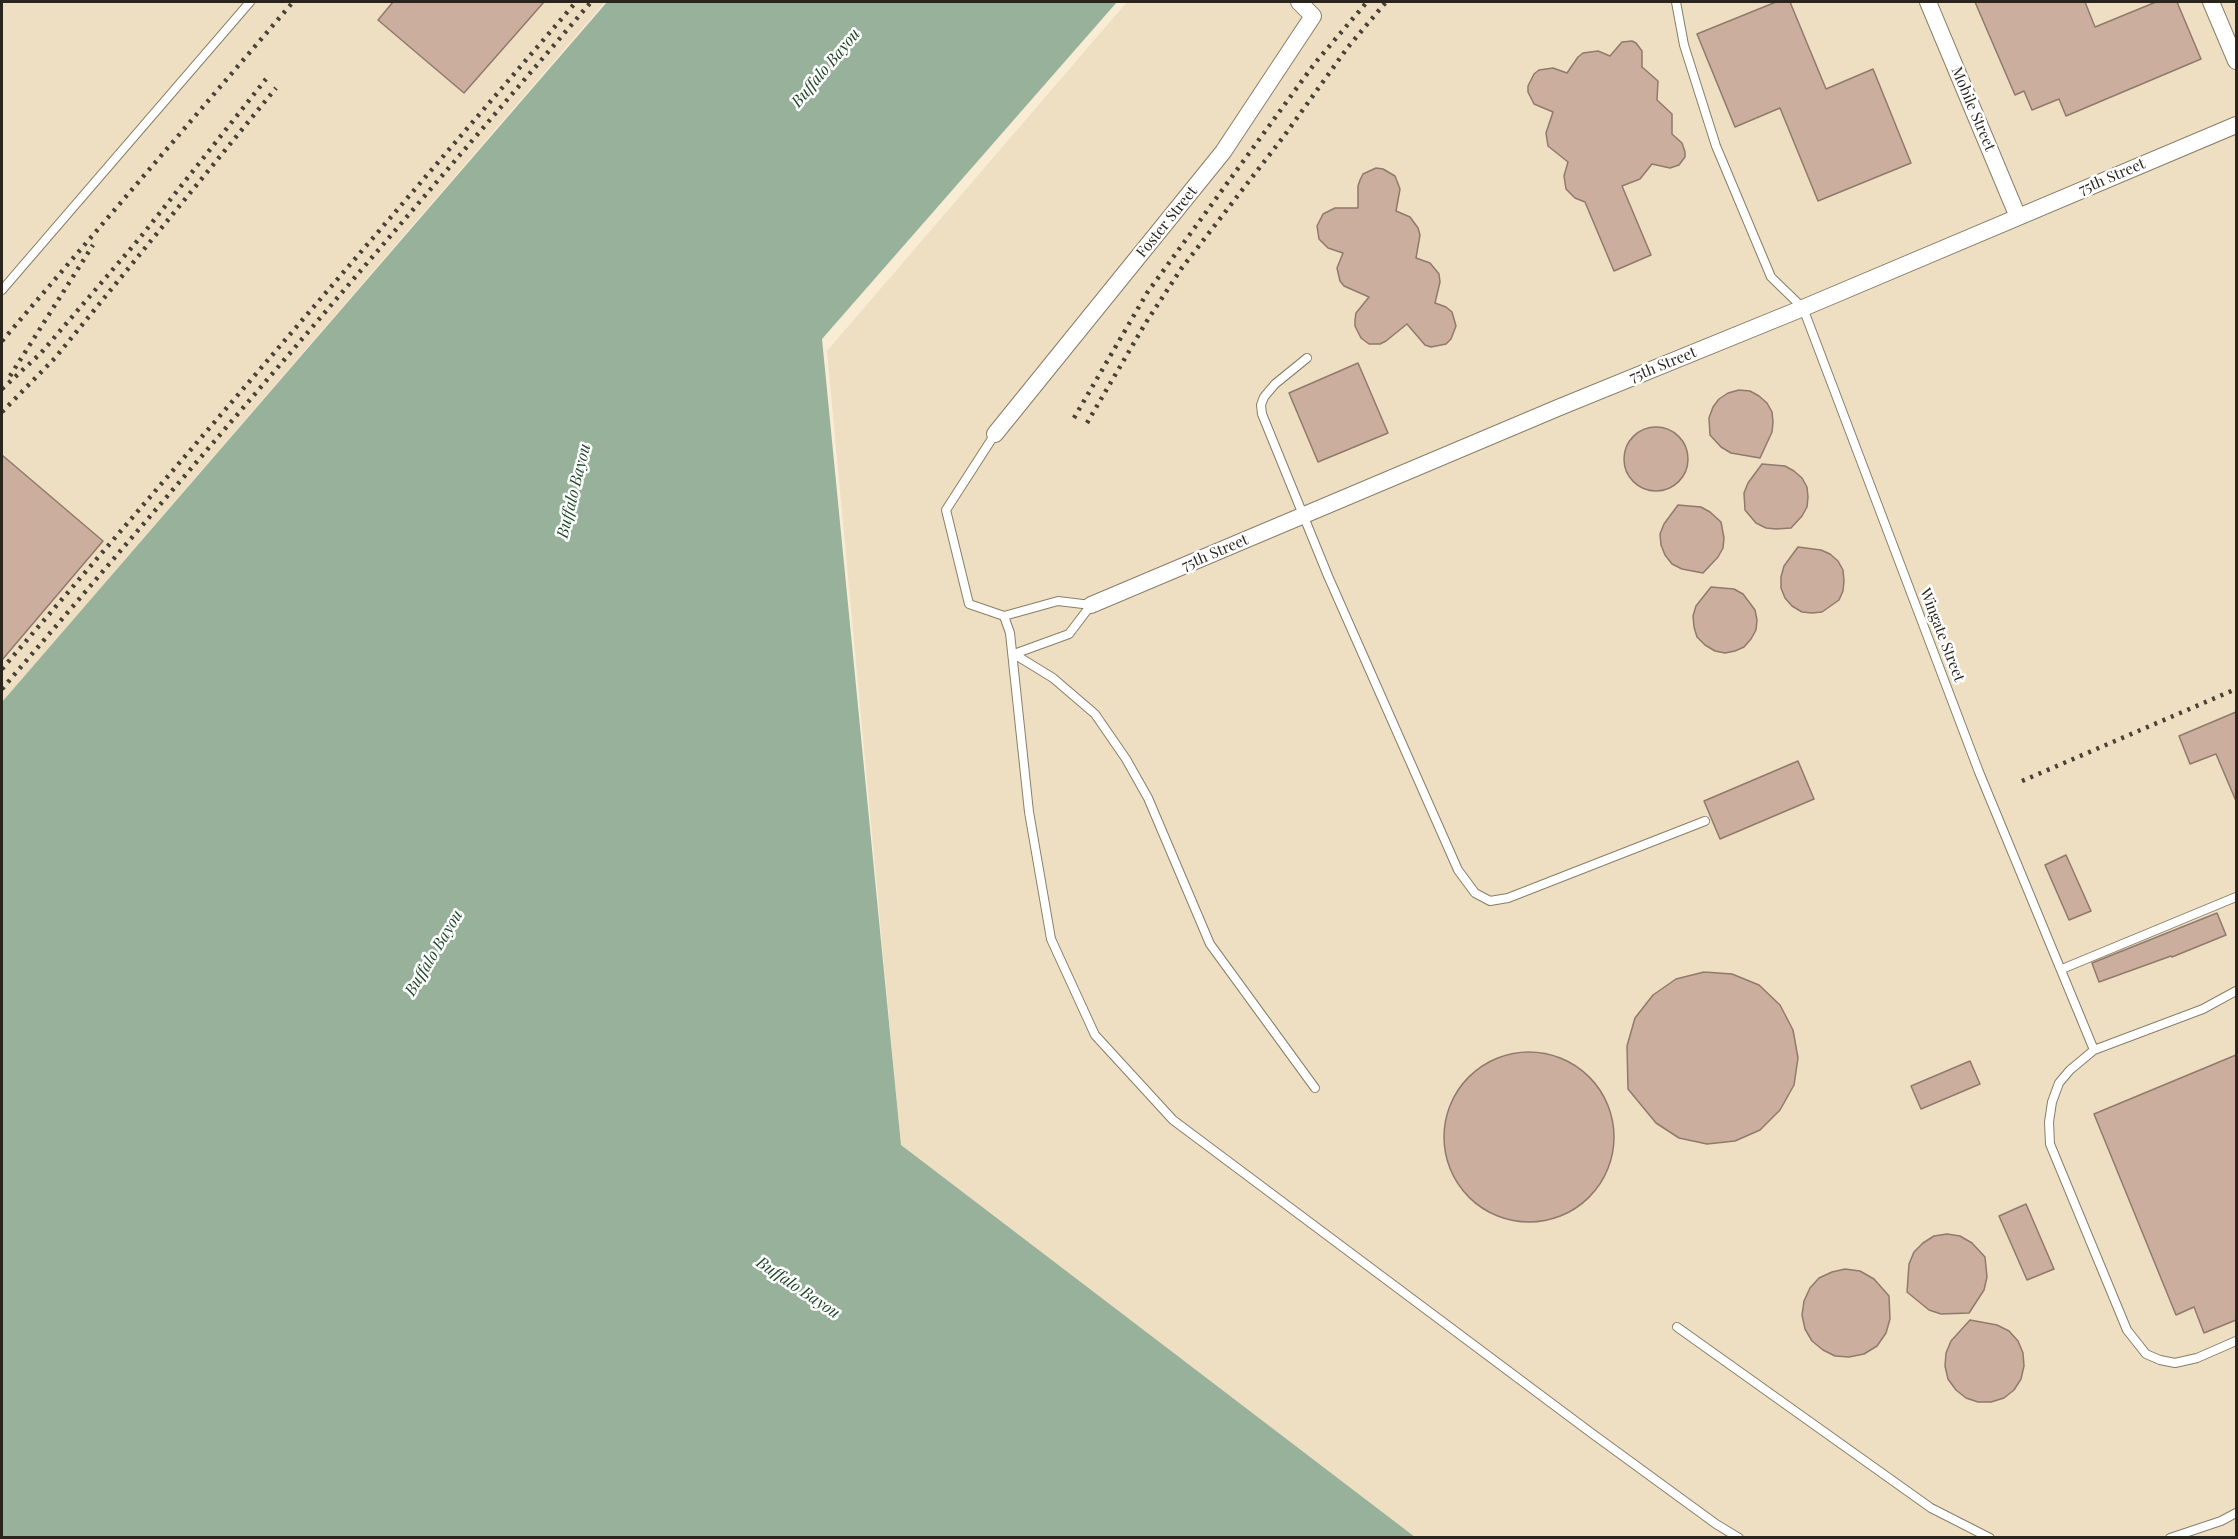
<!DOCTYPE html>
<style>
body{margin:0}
#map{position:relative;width:2238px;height:1539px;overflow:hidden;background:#f8ecd5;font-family:"Playfair Display",serif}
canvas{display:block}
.frame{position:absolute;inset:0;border:3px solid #29241c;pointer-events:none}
</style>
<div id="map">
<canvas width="2238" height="1539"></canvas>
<div class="frame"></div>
</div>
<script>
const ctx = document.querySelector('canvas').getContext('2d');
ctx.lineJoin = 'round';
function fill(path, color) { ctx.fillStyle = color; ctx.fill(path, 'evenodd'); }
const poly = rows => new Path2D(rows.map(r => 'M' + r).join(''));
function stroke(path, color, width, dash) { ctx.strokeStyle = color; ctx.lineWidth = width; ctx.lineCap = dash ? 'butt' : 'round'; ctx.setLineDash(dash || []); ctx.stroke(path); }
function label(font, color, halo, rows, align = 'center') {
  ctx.font = font + ' "Playfair Display",serif'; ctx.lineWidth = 5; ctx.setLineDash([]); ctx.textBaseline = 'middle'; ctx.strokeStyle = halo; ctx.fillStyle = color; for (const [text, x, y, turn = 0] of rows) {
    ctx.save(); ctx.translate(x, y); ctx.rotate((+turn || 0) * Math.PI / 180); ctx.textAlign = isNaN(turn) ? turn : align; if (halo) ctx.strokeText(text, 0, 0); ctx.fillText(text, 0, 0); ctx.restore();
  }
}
fill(poly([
 [2,2,605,2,2,702],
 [1127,2,2236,2,2236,1537,1415,1537,901,1146,827,351]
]), '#eedfc2');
fill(poly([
 [607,2,1117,2,822,339,901,1145,1415,1537,2,1537,2,702]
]), '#98b19b');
const building = poly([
 [393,2,544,2,464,93,378,20,393,2],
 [1776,2,1790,2,1826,89,1873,69,1911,163,1818,201,1780,108,1735,127,1697,34,1776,2],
 [1975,2,2085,2,2095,27,2156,2,2177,2,2201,59,2066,116,2059,99,2032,110,2024,91,2015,95,1975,2],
 [1632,41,1636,43,1642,51,1642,67,1658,81,1657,100,1672,114,1672,134,1682,143,1685,152,1685,157,1679,165,1670,168,1652,164,1640,179,1622,186,1651,255,1614,271,1585,202,1575,198,1566,189,1564,176,1568,162,1548,146,1546,133,1553,112,1534,104,1528,92,1528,86,1534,74,1539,70,1553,68,1567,73,1578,57,1583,53,1598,51,1610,56,1622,42,1632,41],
 [1376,168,1383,169,1395,176,1400,189,1396,211,1410,217,1418,228,1420,235,1416,258,1430,263,1439,274,1440,282,1435,303,1446,307,1452,312,1456,326,1451,339,1446,344,1431,347,1425,345,1407,324,1386,341,1380,344,1369,344,1361,338,1355,326,1355,320,1356,313,1369,297,1344,286,1340,281,1337,268,1343,253,1328,248,1319,239,1317,226,1323,214,1335,208,1358,208,1358,186,1360,180,1363,174,1376,168],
 [1358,363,1388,433,1318,462,1289,393,1358,363],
 [1739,390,1750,391,1759,396,1767,403,1772,412,1773,422,1772,432,1760,458,1731,453,1721,447,1710,435,1709,418,1713,407,1719,399,1728,393,1739,390],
 '1624 459a32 32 0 1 1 64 0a32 32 0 1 1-64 0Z',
 [2,455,103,541,2,660,2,455],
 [1762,464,1785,466,1794,471,1802,478,1807,487,1808,497,1807,507,1802,516,1791,528,1776,529,1766,528,1756,523,1745,510,1744,493,1748,483,1762,464],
 [1678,505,1701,507,1710,512,1721,522,1724,538,1723,548,1718,557,1703,573,1682,569,1672,564,1665,555,1661,545,1660,534,1664,524,1678,505],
 [1798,547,1821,550,1830,554,1838,561,1843,570,1844,581,1843,591,1839,600,1822,612,1812,613,1802,612,1792,606,1785,598,1781,588,1781,577,1784,566,1798,547],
 [1711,587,1734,589,1743,594,1755,610,1757,620,1756,630,1751,639,1744,647,1735,651,1725,653,1715,651,1705,645,1697,637,1694,627,1693,616,1696,606,1711,587],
 [2236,712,2236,801,2216,754,2190,764,2179,736,2236,712],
 [1798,761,1814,799,1720,839,1704,801,1798,761],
 [2066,855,2091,911,2069,920,2045,865,2066,855],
 [2217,913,2226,935,2172,957,2171,956,2099,982,2092,963,2217,913],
 [1704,972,1732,974,1759,985,1780,1005,1793,1030,1798,1058,1794,1085,1780,1110,1760,1130,1735,1141,1707,1144,1679,1138,1656,1123,1628,1089,1627,1046,1635,1018,1653,995,1676,979,1704,972],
 '1444 1137a85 85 0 1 1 170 0a85 85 0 1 1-170 0Z',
 [2236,1055,2236,1320,2204,1333,2194,1307,2176,1315,2094,1114,2236,1055],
 [1970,1061,1980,1084,1921,1109,1911,1086,1970,1061],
 [2026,1204,2054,1269,2027,1280,1999,1216,2026,1204],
 [1947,1234,1960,1236,1972,1243,1985,1257,1987,1277,1984,1290,1969,1313,1941,1314,1929,1310,1907,1292,1909,1264,1914,1252,1923,1243,1934,1236,1947,1234],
 [1845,1269,1860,1271,1874,1279,1889,1296,1890,1319,1886,1333,1877,1346,1864,1354,1849,1357,1835,1356,1823,1350,1812,1341,1805,1329,1802,1315,1804,1301,1810,1288,1819,1278,1832,1272,1845,1269],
 [1970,1320,1997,1325,2009,1331,2018,1341,2023,1353,2024,1366,2021,1379,2014,1390,2004,1398,1991,1402,1978,1402,1966,1398,1956,1390,1948,1379,1945,1366,1946,1353,1951,1341,1970,1320]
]);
fill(building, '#cbae9d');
stroke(building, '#8f7a6d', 1.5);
const lane = poly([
 [1676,2,1684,45,1716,146,1771,277,1803,308,1979,772,2094,1050,2203,1009,2236,991],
 [2,290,250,2],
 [1307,358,1275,384,1264,397,1261,405,1262,414,1328,576,1458,870,1475,893,1490,901,1508,898,1705,821],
 [995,434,946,510,969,604,1004,616,1010,633,1029,812,1051,939,1095,1035,1173,1120,1590,1432,1716,1524,1739,1538],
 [1004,616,1058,601,1091,605,1069,634,1014,654],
 [1014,654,1053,678,1095,714,1126,759,1148,798,1210,944,1315,1088],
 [2062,969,2236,897],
 [2094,1050,2070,1070,2059,1083,2052,1102,2049,1122,2050,1144,2127,1330,2146,1354,2160,1360,2175,1363,2197,1358,2236,1341],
 [1677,1327,1931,1508,1990,1538],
 [2170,1538,2221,1521,2236,1513]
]);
const street = poly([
 [1928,2,2018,217],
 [2211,2,2236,61],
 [995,434,1223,152,1313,16,1299,2],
 [1091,605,1560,407,1803,308,2236,125]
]);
stroke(lane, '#887e69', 10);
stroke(street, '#887e69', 18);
stroke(lane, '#fff', 8);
stroke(street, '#fff', 16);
stroke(poly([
 [2,341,293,2],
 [10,376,93,245],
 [2,389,41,353,139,239,266,79],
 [2,412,55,358,276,88],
 [1074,418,1147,293,1315,63,1367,2],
 [1087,423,1145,324,1181,269,1284,136,1348,47,1386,2],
 [2,669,576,2],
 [2,689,591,2],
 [2022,781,2236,689]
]), '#474137', 4.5, [3, 6]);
label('15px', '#29241c', '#fff', [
 ["Mobile Street",1973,109,67],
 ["75th Street",2112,177,-23],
 ["Foster Street",1167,222,-51],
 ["75th Street",1663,365,-22],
 ["75th Street",1215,553,-23],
 ["Wingate Street",1942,635,69]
]);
label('italic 16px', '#1d4626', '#fff', [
 ["Buffalo Bayou",826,68,-50],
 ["Buffalo Bayou",574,491,-76],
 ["Buffalo Bayou",434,953,-59],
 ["Buffalo Bayou",798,1288,34]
]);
</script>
